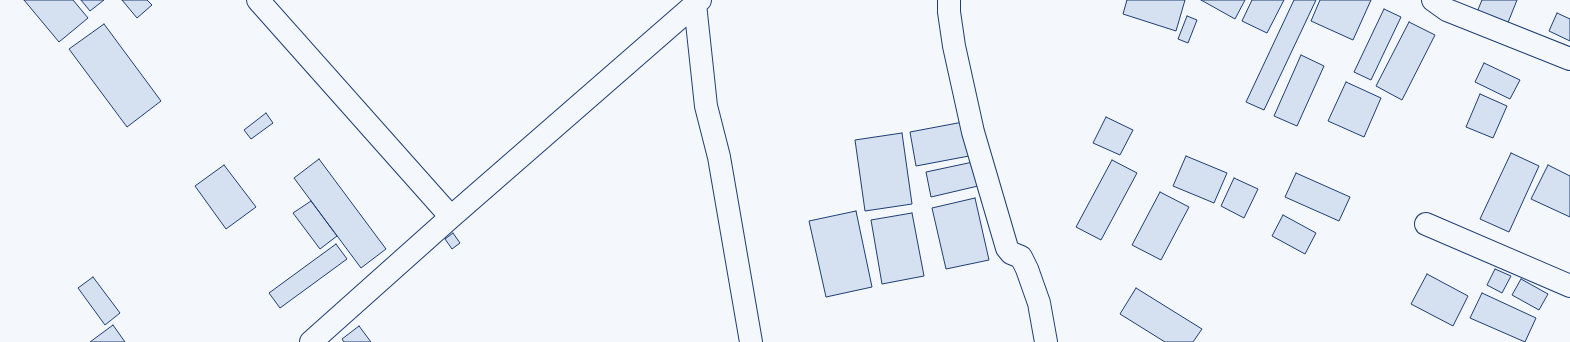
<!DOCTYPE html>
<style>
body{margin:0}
canvas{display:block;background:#f4f7fb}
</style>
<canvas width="1570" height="342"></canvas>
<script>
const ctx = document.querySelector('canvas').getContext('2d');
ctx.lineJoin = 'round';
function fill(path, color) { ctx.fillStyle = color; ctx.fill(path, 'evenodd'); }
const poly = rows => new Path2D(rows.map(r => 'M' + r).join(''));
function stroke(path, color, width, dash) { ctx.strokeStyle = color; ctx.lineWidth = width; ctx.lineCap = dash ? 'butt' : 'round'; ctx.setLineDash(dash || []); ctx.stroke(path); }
const building = poly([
 [24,0,73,0,88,18,59,42,24,0],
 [81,0,104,0,90,11,81,0],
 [122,0,147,0,152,5,137,18,122,0],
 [1127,0,1185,0,1176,31,1123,14,1127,0],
 [1201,0,1245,0,1235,19,1201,0],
 [1252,0,1284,0,1267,33,1242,21,1252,0],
 [1294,0,1316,0,1264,110,1246,102,1294,0],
 [1320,0,1371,0,1353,40,1311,21,1320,0],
 [1482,0,1517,0,1507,25,1477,12,1482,0],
 [1384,9,1401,17,1371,80,1354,72,1384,9],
 [1557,13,1570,19,1570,41,1549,31,1557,13],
 [1187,16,1197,20,1188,43,1178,39,1187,16],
 [1409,22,1435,35,1402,100,1376,86,1409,22],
 [104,24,161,101,127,127,69,49,104,24],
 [1301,55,1324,66,1297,126,1274,116,1301,55],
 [1484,63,1520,80,1510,99,1475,82,1484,63],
 [1346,82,1381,98,1364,137,1328,121,1346,82],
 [1480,94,1507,106,1493,138,1466,127,1480,94],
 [266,113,273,123,251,139,244,130,266,113],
 [1106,117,1133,130,1120,155,1093,143,1106,117],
 [963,122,969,156,916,166,910,132,963,122],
 [902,133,912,204,865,211,855,140,902,133],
 [1511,153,1539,166,1509,232,1480,219,1511,153],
 [1186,156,1227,173,1214,203,1173,186,1186,156],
 [319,159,386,249,361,268,294,178,319,159],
 [1112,160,1137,173,1101,240,1076,227,1112,160],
 [973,162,978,186,931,197,926,172,973,162],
 [224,165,256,207,226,229,195,186,224,165],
 [1548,165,1570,176,1570,217,1531,199,1548,165],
 [1296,173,1350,197,1339,221,1285,197,1296,173],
 [1234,178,1258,189,1244,218,1221,206,1234,178],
 [1160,192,1189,207,1161,260,1132,245,1160,192],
 [975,198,989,260,946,269,932,208,975,198],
 [311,201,337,236,320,249,293,213,311,201],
 [856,211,872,287,826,297,809,221,856,211],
 [912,213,924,276,882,284,871,220,912,213],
 [1283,215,1316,233,1305,254,1272,236,1283,215],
 [453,233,460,243,452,249,445,239,453,233],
 [336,244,347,259,280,308,269,293,336,244],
 [1495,269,1511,276,1502,293,1487,285,1495,269],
 [1427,274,1468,296,1453,326,1411,304,1427,274],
 [93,277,120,313,105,325,78,288,93,277],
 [1521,279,1548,294,1539,310,1512,295,1521,279],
 [1136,288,1202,329,1193,342,1165,342,1120,314,1136,288],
 [1482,293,1536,318,1525,342,1470,318,1482,293],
 [113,325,125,342,90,342,113,325],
 [359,326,371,342,344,342,342,339,359,326]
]);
fill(building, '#d5e0f0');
stroke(building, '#1d3f73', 1);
const street = poly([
 [258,0,451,217],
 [949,0,949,12,954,46,973,132,1007,248,1011,253,1021,257,1027,269,1039,303,1046,342],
 [1433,0,1447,10,1570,59],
 [695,4,706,106,719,157,751,342],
 [1426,224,1570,286],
 [311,342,451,217,700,0]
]);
stroke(street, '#1d3f73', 24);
stroke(street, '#f4f7fb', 22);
</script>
